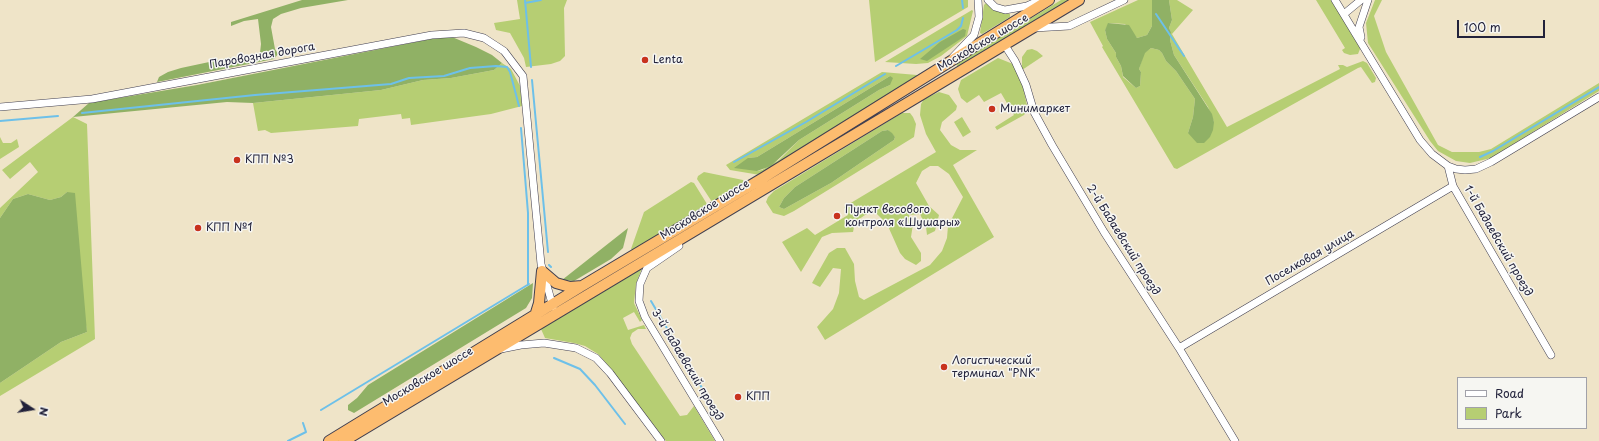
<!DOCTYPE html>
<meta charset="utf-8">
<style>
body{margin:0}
#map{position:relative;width:1599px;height:441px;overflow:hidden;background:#efe4c8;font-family:"Playpen Sans",sans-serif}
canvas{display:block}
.legend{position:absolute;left:1457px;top:377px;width:130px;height:52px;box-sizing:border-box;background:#f6f6f2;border:1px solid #a1a1a9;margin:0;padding:5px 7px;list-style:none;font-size:12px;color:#22223b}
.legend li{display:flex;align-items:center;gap:8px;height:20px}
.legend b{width:20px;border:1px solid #a1a1a9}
.north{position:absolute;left:12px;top:389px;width:40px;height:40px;-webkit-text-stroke:3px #f6f6f2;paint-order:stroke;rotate:102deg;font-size:11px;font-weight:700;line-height:16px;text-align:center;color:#22223b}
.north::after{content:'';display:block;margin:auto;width:14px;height:18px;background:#22223b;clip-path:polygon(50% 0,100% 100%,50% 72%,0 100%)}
.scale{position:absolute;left:1457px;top:20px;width:88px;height:18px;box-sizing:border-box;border:2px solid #22223b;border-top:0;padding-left:5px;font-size:12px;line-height:14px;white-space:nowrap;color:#22223b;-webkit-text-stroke:3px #f6f6f2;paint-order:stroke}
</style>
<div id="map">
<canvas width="1599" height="441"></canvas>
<ul class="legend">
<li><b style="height:5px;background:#fff"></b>Road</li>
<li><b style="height:11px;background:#b6ce73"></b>Park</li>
</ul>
<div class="north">N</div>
<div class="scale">100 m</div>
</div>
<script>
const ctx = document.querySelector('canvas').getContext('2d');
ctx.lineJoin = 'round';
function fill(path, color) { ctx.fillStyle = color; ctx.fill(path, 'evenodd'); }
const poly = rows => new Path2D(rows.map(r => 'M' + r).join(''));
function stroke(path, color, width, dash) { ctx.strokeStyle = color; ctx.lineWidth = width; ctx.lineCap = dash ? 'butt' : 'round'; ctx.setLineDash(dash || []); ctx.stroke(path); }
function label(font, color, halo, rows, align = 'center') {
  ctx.font = font + ' "Playpen Sans",sans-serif'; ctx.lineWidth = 3; ctx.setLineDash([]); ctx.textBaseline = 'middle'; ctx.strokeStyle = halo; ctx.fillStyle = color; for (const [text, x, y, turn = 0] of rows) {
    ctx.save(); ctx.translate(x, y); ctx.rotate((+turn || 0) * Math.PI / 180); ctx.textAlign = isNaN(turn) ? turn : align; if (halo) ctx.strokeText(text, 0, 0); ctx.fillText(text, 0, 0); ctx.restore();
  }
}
fill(poly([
 [517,0,567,0,564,8,565,56,560,61,551,64,526,67,524,58,510,33,496,30,494,23,520,19],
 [869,0,968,0,968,7,875,62],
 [1061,0,1070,0,958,67,956,64],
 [1138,0,1152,0,1152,26,1147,35,1137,38,1125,24,1109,23,1105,30,1107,39,1116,53,1116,57,1121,66,1123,77,1136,88,1140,86,1141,72,1139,69,1144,53,1151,48,1159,50,1162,53,1166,61,1176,71,1195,99,1193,117,1188,133,1214,122,1208,107,1174,55,1170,40,1171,32,1169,28,1172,20,1169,0,1177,0,1193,10,1172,34,1227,127,1340,69,1338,65,1343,65,1347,67,1363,61,1367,63,1376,78,1375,82,1372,83,1361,67,1358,68,1177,169,1174,168,1102,47,1103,46,1090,22],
 [1316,0,1332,0,1360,43,1360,49,1358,54,1350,55,1344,53,1342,50,1345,48],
 [1375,0,1382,0,1374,16,1386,52,1438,145,1452,152,1479,152,1491,149,1599,83,1599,91,1491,158,1470,163,1456,161,1438,151,1430,141,1368,43,1366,23],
 [986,3,1004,13,1010,14,1010,17,982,34,980,33,984,5],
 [972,10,973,11,967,36,941,56,928,63,916,64,885,62],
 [1032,49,1037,51,1043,56,1022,70,1022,57,1027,50],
 [998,58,1013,64,1023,87,1028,110,1024,115,997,130,995,127,1014,115,1001,93,984,102,979,95,967,103,961,98,958,89,961,80],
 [502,63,511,69,520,86,522,106,491,114,411,125,410,118,402,119,401,114,359,119,358,126,271,133,265,130,258,131,253,103,381,90,423,80,451,78,494,70],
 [882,72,917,75,918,77,760,175,730,170,726,165],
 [890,76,890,85,879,90,799,140,779,160,762,170,757,171,748,158,757,157],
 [939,92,949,95,957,106,956,110,942,122,940,130,951,145,960,150,977,150,953,165,994,237,825,340,817,327,833,309,839,293,841,269,833,268,820,287,812,283,829,253,837,248,845,248,854,264,855,281,859,297,864,300,930,265,942,251,947,238,948,226,963,197,949,174,938,166,930,166,922,171,916,183,929,206,939,215,935,231,927,235,926,227,920,214,909,215,913,224,911,237,921,253,921,261,916,265,905,259,900,253,887,224,874,211,865,215,855,222,853,232,832,233,822,237,801,272,782,242,807,228,815,235,848,215,844,207,936,152,926,134,920,115,921,104,924,99],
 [902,113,910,113,913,117,916,124,914,137,794,211,784,216,773,213,766,202,768,197,774,191],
 [888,130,895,137,894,140,831,183,784,209,779,207,784,198,795,187,882,131],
 [73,117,87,124,95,339,0,396,0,383,61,342,87,332,67,192,61,197,50,200,28,194,13,199,0,218,0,208,38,172,30,162,10,179,2,170],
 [962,117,971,132,963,137,954,122],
 [0,137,3,143,11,143,17,139,19,147,0,159],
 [704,172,743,180,745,183,744,185,717,201,712,202,697,179,698,176],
 [691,182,694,183,707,204,707,209,633,251,631,249,644,212],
 [642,268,636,284,634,303,642,320,640,322,634,312,623,318,628,330,644,325,646,329,638,329,632,333,630,338,632,344,680,416,687,415,694,406,715,441,666,441,606,363,598,354,585,346,574,343,545,338,541,329]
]), '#b6ce73');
fill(poly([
 [302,0,348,0,301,8,281,14,273,19,271,27,275,49,278,54,274,59,157,82,159,77,168,72,181,68,228,58,252,56,260,53,261,44,258,19,244,21,231,26,231,22],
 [1152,0,1169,0,1172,20,1169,28,1171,32,1170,40,1174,55,1212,114,1214,122,1213,130,1210,137,1204,143,1197,143,1188,133,1193,117,1195,99,1176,71,1166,61,1162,53,1159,50,1151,48,1145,53,1139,69,1141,72,1140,86,1136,88,1123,76,1121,66,1116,57,1116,53,1107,39,1105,30,1108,23,1129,25,1137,38,1147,35,1152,26],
 [963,29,966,30,965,36,927,61,920,59,940,42],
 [452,37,476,47,492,55,502,63,494,70,451,78,423,80,381,90,253,103,227,102,73,117,89,103,197,85,431,39],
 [890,76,893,78,890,85,879,90,799,140,771,166,757,171,734,168,748,158,757,157],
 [888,130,892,133,895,137,894,140,831,183,784,209,779,207,784,198,795,187,882,131],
 [67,192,75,193,87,332,61,342,0,383,0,218,13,199,28,194,50,200,61,197],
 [628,228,623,248,611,259,574,281,562,280],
 [533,283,532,298,526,308,354,413,348,410,348,405,357,398,368,385]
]), '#90b165');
stroke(poly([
 [525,0,531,67],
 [962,0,963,8],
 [525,3,541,0],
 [1156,14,1184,56],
 [896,66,957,30,961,26,963,18],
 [532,80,548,252],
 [82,113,255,95,391,84,409,78,444,76,470,68,496,66,507,67,510,72,519,106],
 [0,121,58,116],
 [521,128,528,213,528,285],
 [1480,157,1493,151,1599,87],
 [734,162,806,122,885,74],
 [549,265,551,267],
 [651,301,712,405],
 [554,358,580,369,595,385,625,424],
 [321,410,529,284],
 [288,441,306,432,303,423]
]), '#6dc0e9', 2);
const minor = poly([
 [988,0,995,7,1005,10,1027,6,1040,0],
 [1335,0,1420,140,1432,154,1448,166,1456,169,1465,170,1476,169,1491,162,1599,97],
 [1344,14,1361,0],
 [1034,28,1069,26,1124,0],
 [1361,37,1359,27,1368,0],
 [1004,44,1015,61,1026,85,1034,112,1052,145,1104,232,1179,348,1235,441],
 [953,57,974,35,979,17,978,0],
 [0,107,92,99,432,35,464,33,484,38,504,51,523,76,541,264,553,307],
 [1448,166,1453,186,1551,355],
 [679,246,647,268,640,284,639,301,645,317,720,441],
 [1179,348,1453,186],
 [501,349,521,345,544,343,576,348,596,358,610,373,661,441]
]);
const highway = poly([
 [542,271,556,283,570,287,582,286],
 [535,316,539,303,542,271],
 [329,441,582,286,763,178,1049,0],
 [344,441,1079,0]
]);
stroke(minor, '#413f50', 8);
stroke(highway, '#413f50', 12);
stroke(minor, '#fff', 7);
stroke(highway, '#fdbc6f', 10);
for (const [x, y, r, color] of [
 [645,60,4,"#c8321e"],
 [992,109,4,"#c8321e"],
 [237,160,4,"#c8321e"],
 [837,216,4,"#c8321e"],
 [198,228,4,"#c8321e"],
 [944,367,4,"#c8321e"],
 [738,397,4,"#c8321e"]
]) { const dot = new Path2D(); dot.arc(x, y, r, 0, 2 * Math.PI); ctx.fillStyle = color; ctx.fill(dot); stroke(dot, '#f6f6f2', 1.5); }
label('11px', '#22223b', '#f6f6f2', [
 ["Московское шоссе",983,43,-30],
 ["Паровозная дорога",262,56,-10],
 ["Московское шоссе",705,210,-32],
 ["2-й Бадаевский проезд",1123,240,58],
 ["1-й Бадаевский проезд",1498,241,60],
 ["Поселковая улица",1310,258,-30],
 ["3-й Бадаевский проезд",687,365,59],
 ["Московское шоссе",428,377,-31]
]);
label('11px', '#22223b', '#f6f6f2', [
 ["Lenta",653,60],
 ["Минимаркет",1000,109],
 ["КПП №3",245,160],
 ["Пункт весового",845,210],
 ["контроля «Шушары»",845,223],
 ["КПП №1",206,228],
 ["Логистический",952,361],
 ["терминал \"PNK\"",952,374],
 ["КПП",746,397]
], 'left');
</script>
